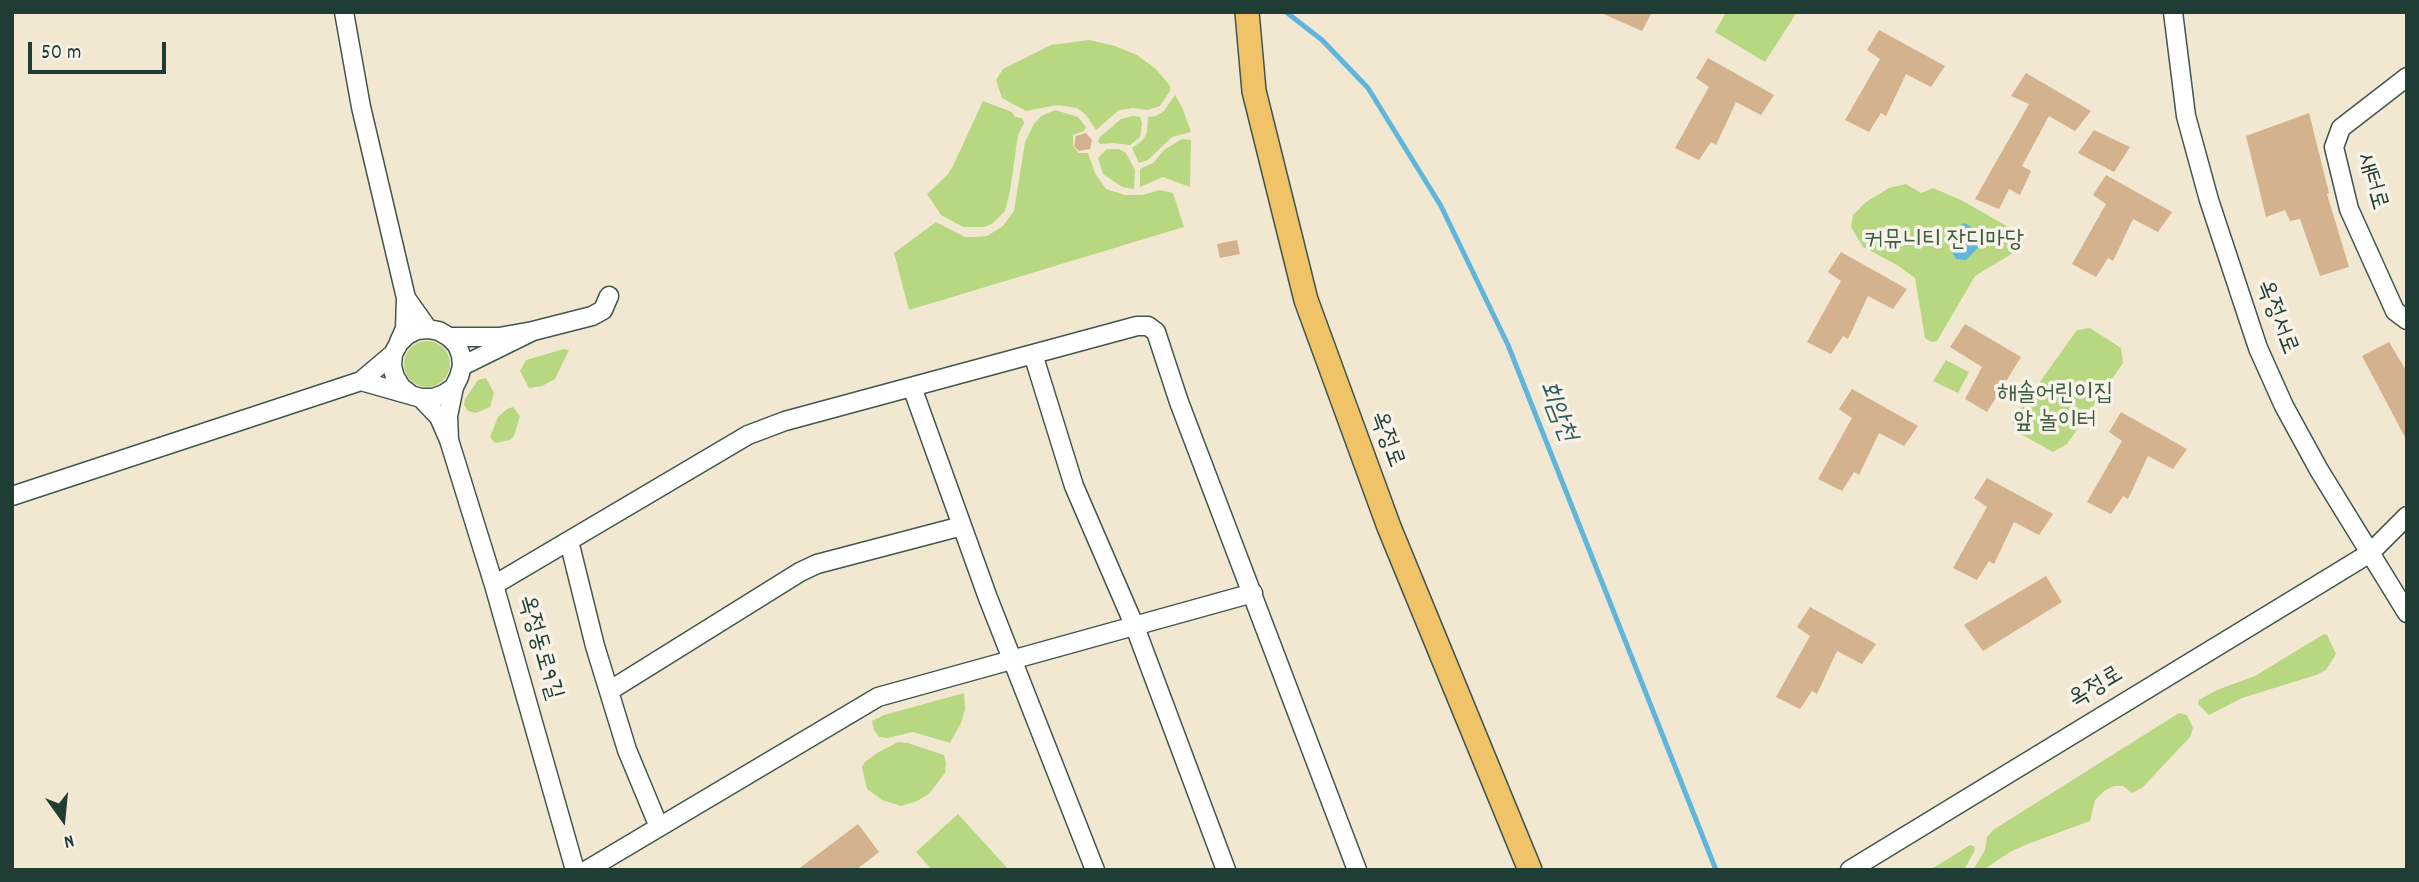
<!DOCTYPE html>
<meta charset="utf-8">
<style>
body{margin:0}
#map{position:relative;width:2419px;height:882px;overflow:hidden;background:#f2e8d2;font-family:Dekko,sans-serif}
canvas{display:block}
.frame{position:absolute;inset:0;border:14px solid #1f3d34;pointer-events:none}
.north{position:absolute;left:28px;top:784px;width:70px;height:70px;-webkit-text-stroke:5px #f7f3e8;paint-order:stroke;rotate:165deg;font-size:19px;font-weight:700;line-height:28px;text-align:center;color:#1f3d34}
.north::after{content:'';display:block;margin:auto;width:24px;height:32px;background:#1f3d34;clip-path:polygon(50% 0,100% 100%,50% 72%,0 100%)}
.scale{position:absolute;left:28px;top:42px;width:138px;height:32px;box-sizing:border-box;border:4px solid #1f3d34;border-top:0;padding-left:9px;font-size:21px;line-height:24px;white-space:nowrap;color:#1f3d34;-webkit-text-stroke:5px #f7f3e8;paint-order:stroke}
</style>
<div id="map">
<canvas width="2419" height="882"></canvas>
<div class="frame"></div>
<div class="north">N</div>
<div class="scale">50 m</div>
</div>
<script>
const ctx = document.querySelector('canvas').getContext('2d');
ctx.lineJoin = 'round';
function fill(path, color) { ctx.fillStyle = color; ctx.fill(path, 'evenodd'); }
const poly = rows => new Path2D(rows.map(r => 'M' + r).join(''));
function stroke(path, color, width, dash) { ctx.strokeStyle = color; ctx.lineWidth = width; ctx.lineCap = dash ? 'butt' : 'round'; ctx.setLineDash(dash || []); ctx.stroke(path); }
function label(font, color, halo, rows, align = 'center') {
  ctx.font = font + ' Dekko,"Poor Story",sans-serif'; ctx.lineWidth = 7; ctx.setLineDash([]); ctx.textBaseline = 'middle'; ctx.strokeStyle = halo; ctx.fillStyle = color; for (const [text, x, y, turn = 0] of rows) {
    ctx.save(); ctx.translate(x, y); ctx.rotate((+turn || 0) * Math.PI / 180); ctx.textAlign = isNaN(turn) ? turn : align; if (halo) ctx.strokeText(text, 0, 0); ctx.fillText(text, 0, 0); ctx.restore();
  }
}
fill(poly([
 [1726,12,1797,12,1765,62,1715,32],
 [1089,40,1115,46,1137,55,1156,69,1170,86,1170,91,1160,106,1148,110,1133,108,1119,110,1096,130,1086,115,1077,108,1057,105,1026,111,1002,98,996,80,1003,69,1051,45],
 [1175,95,1182,107,1191,132,1172,137,1148,160,1139,163,1132,148,1143,140,1147,132,1148,117,1156,116,1164,111],
 [983,101,1012,112,1015,117,1022,118,1024,123,1018,135,1010,191,1005,211,992,224,984,227,963,227,941,215,927,194,948,174,953,166],
 [1055,110,1078,117,1086,127,1084,131,1073,135,1073,146,1079,153,1088,153,1095,173,1106,189,1125,195,1142,195,1160,190,1173,193,1184,227,909,310,894,253,936,222,965,237,976,237,987,236,1003,226,1014,211,1025,142,1034,124,1041,116],
 [1133,116,1140,117,1142,123,1140,137,1134,142,1130,145,1113,143,1100,144,1098,141,1100,137,1121,119],
 [1182,139,1191,140,1190,187,1163,177,1140,187,1140,169,1153,163,1164,150],
 [1107,149,1119,149,1126,153,1135,170,1134,189,1122,187,1103,174,1098,158],
 [1906,184,1921,193,1933,188,1961,200,2005,225,2020,236,2023,247,1975,276,1937,341,1931,342,1925,338,1915,278,1897,265,1863,247,1851,227,1853,215,1866,202,1889,188],
 [2090,328,2121,348,2123,363,2067,444,2053,452,2017,432,2012,421,2077,330],
 '404 364a23 23 0 1 1 46 0a23 23 0 1 1-46 0Z',
 [564,349,569,350,555,379,542,386,529,388,520,371,526,360],
 [1946,360,1969,372,1958,393,1933,381],
 [486,378,494,393,490,407,476,413,468,411,464,405,465,399,478,380],
 [513,407,520,416,514,436,510,440,495,443,490,437,498,417,507,409],
 [2324,634,2327,635,2336,654,2326,670,2316,675,2242,698,2209,715,2198,704,2199,700,2217,690,2255,676],
 [964,693,965,709,961,723,950,743,913,732,887,738,879,737,874,730,872,721,884,715],
 [2179,713,2187,715,2193,728,2190,737,2143,787,2132,793,2123,786,2114,786,2104,791,2095,800,2090,821,2025,845,2010,852,1983,870,1973,870,1985,850,1987,837,1993,830],
 [898,742,908,743,944,755,946,763,945,773,929,794,917,801,901,806,882,800,867,789,862,767,865,762,877,753],
 [958,814,1009,870,932,870,916,852],
 [1970,845,1974,846,1975,850,1964,870,1930,870]
]), '#b7d880');
fill(poly([
 [1964,223,1979,231,1983,243,1966,260,1956,259,1952,252,1952,243,1956,228]
]), '#5eb7db');
stroke(poly([
 [1286,12,1322,40,1368,88,1441,206,1508,345,1716,870]
]), '#5eb7db', 5);
fill(poly([
 [1599,12,1652,12,1642,31],
 [1879,30,1945,66,1931,87,1906,74,1886,116,1881,113,1869,132,1845,120,1880,59,1867,50],
 [1708,58,1774,95,1761,115,1736,102,1716,145,1711,142,1699,160,1675,148,1709,87,1696,78],
 [2026,73,2091,111,2075,131,2049,116,2022,166,2031,171,2020,195,2009,189,1999,209,1975,199,2029,104,2011,96],
 [2309,113,2329,193,2327,194,2349,267,2320,276,2300,219,2290,221,2285,210,2266,217,2246,136],
 [2094,130,2130,147,2114,172,2078,153],
 [1086,133,1092,140,1090,149,1079,151,1074,146,1076,136],
 [2106,175,2172,212,2158,232,2133,219,2113,261,2108,258,2096,277,2072,264,2106,204,2093,195],
 [1237,240,1240,254,1220,258,1217,244],
 [1841,252,1907,289,1893,309,1868,296,1848,339,1843,336,1831,354,1807,342,1841,281,1828,272],
 [1965,324,2021,357,1987,412,1965,399,1982,367,1950,347],
 [2389,342,2407,372,2407,441,2362,356],
 [1852,389,1918,426,1904,446,1879,433,1859,475,1854,472,1842,491,1818,479,1852,418,1839,409],
 [2121,412,2187,449,2173,469,2148,456,2128,499,2123,496,2111,514,2087,502,2122,441,2109,432],
 [1987,478,2053,514,2039,535,2014,522,1994,564,1989,561,1977,580,1953,568,1987,507,1974,498],
 [2046,576,2062,602,1983,651,1964,625],
 [1810,607,1876,644,1862,664,1837,651,1817,694,1812,691,1800,709,1776,697,1810,636,1797,627],
 [858,824,879,852,856,870,797,870]
]), '#d3b28d');
const minor = poly([
 [344,12,361,107,406,298],
 [2173,12,2186,116,2209,200,2258,348,2284,406,2319,470,2407,613],
 [2407,77,2341,128,2334,147,2349,209,2395,311,2407,320],
 [533,331,592,316,603,310,609,296],
 [449,337,499,337,533,331,462,366],
 [399,342,405,329,406,298,428,329],
 [1033,354,1074,486,1135,627,1226,870],
 [361,381,421,398,433,398,444,394,454,387,459,377,462,366,461,355,457,345,449,337,439,331,428,329,417,330,407,335,399,343,393,354,392,366,395,377,401,387,410,394],
 [912,387,988,598,1095,870],
 [421,398,439,417,449,440,448,416,454,387],
 [449,440,494,585,575,870],
 [12,496,361,381,393,354],
 [569,541,595,646,627,750,659,827],
 [494,585,748,435,785,421,1137,326,1148,326,1156,332,1179,402,1357,870],
 [609,691,800,572,817,564,962,526],
 [587,870,878,697,1253,593],
 [1850,870,2334,575,2370,553,2407,516]
]);
const major = poly([
 [1247,12,1254,91,1306,300,1389,527,1530,870]
]);
stroke(minor, '#3f574c', 21);
stroke(major, '#3f574c', 26);
stroke(minor, '#fff', 18);
stroke(major, '#f0c369', 23);
label('24px', '#1f3d34', '#f7f3e8', [
 ["새터로",2370,182,74],
 ["옥정서로",2275,318,69],
 ["옥정로",1385,440,70],
 ["옥정동로9길",538,648,74],
 ["옥정로",2097,689,-31]
]);
label('24px', '#3d5c43', '#f7f3e8', [
 ["커뮤니티 잔디마당",1944,243],
 ["해솔어린이집",2055,396],
 ["앞 놀이터",2055,424]
]);
label('italic 26px', '#2f5c5e', '#f7f3e8', [
 ["회암천",1555,412,68]
]);
</script>
